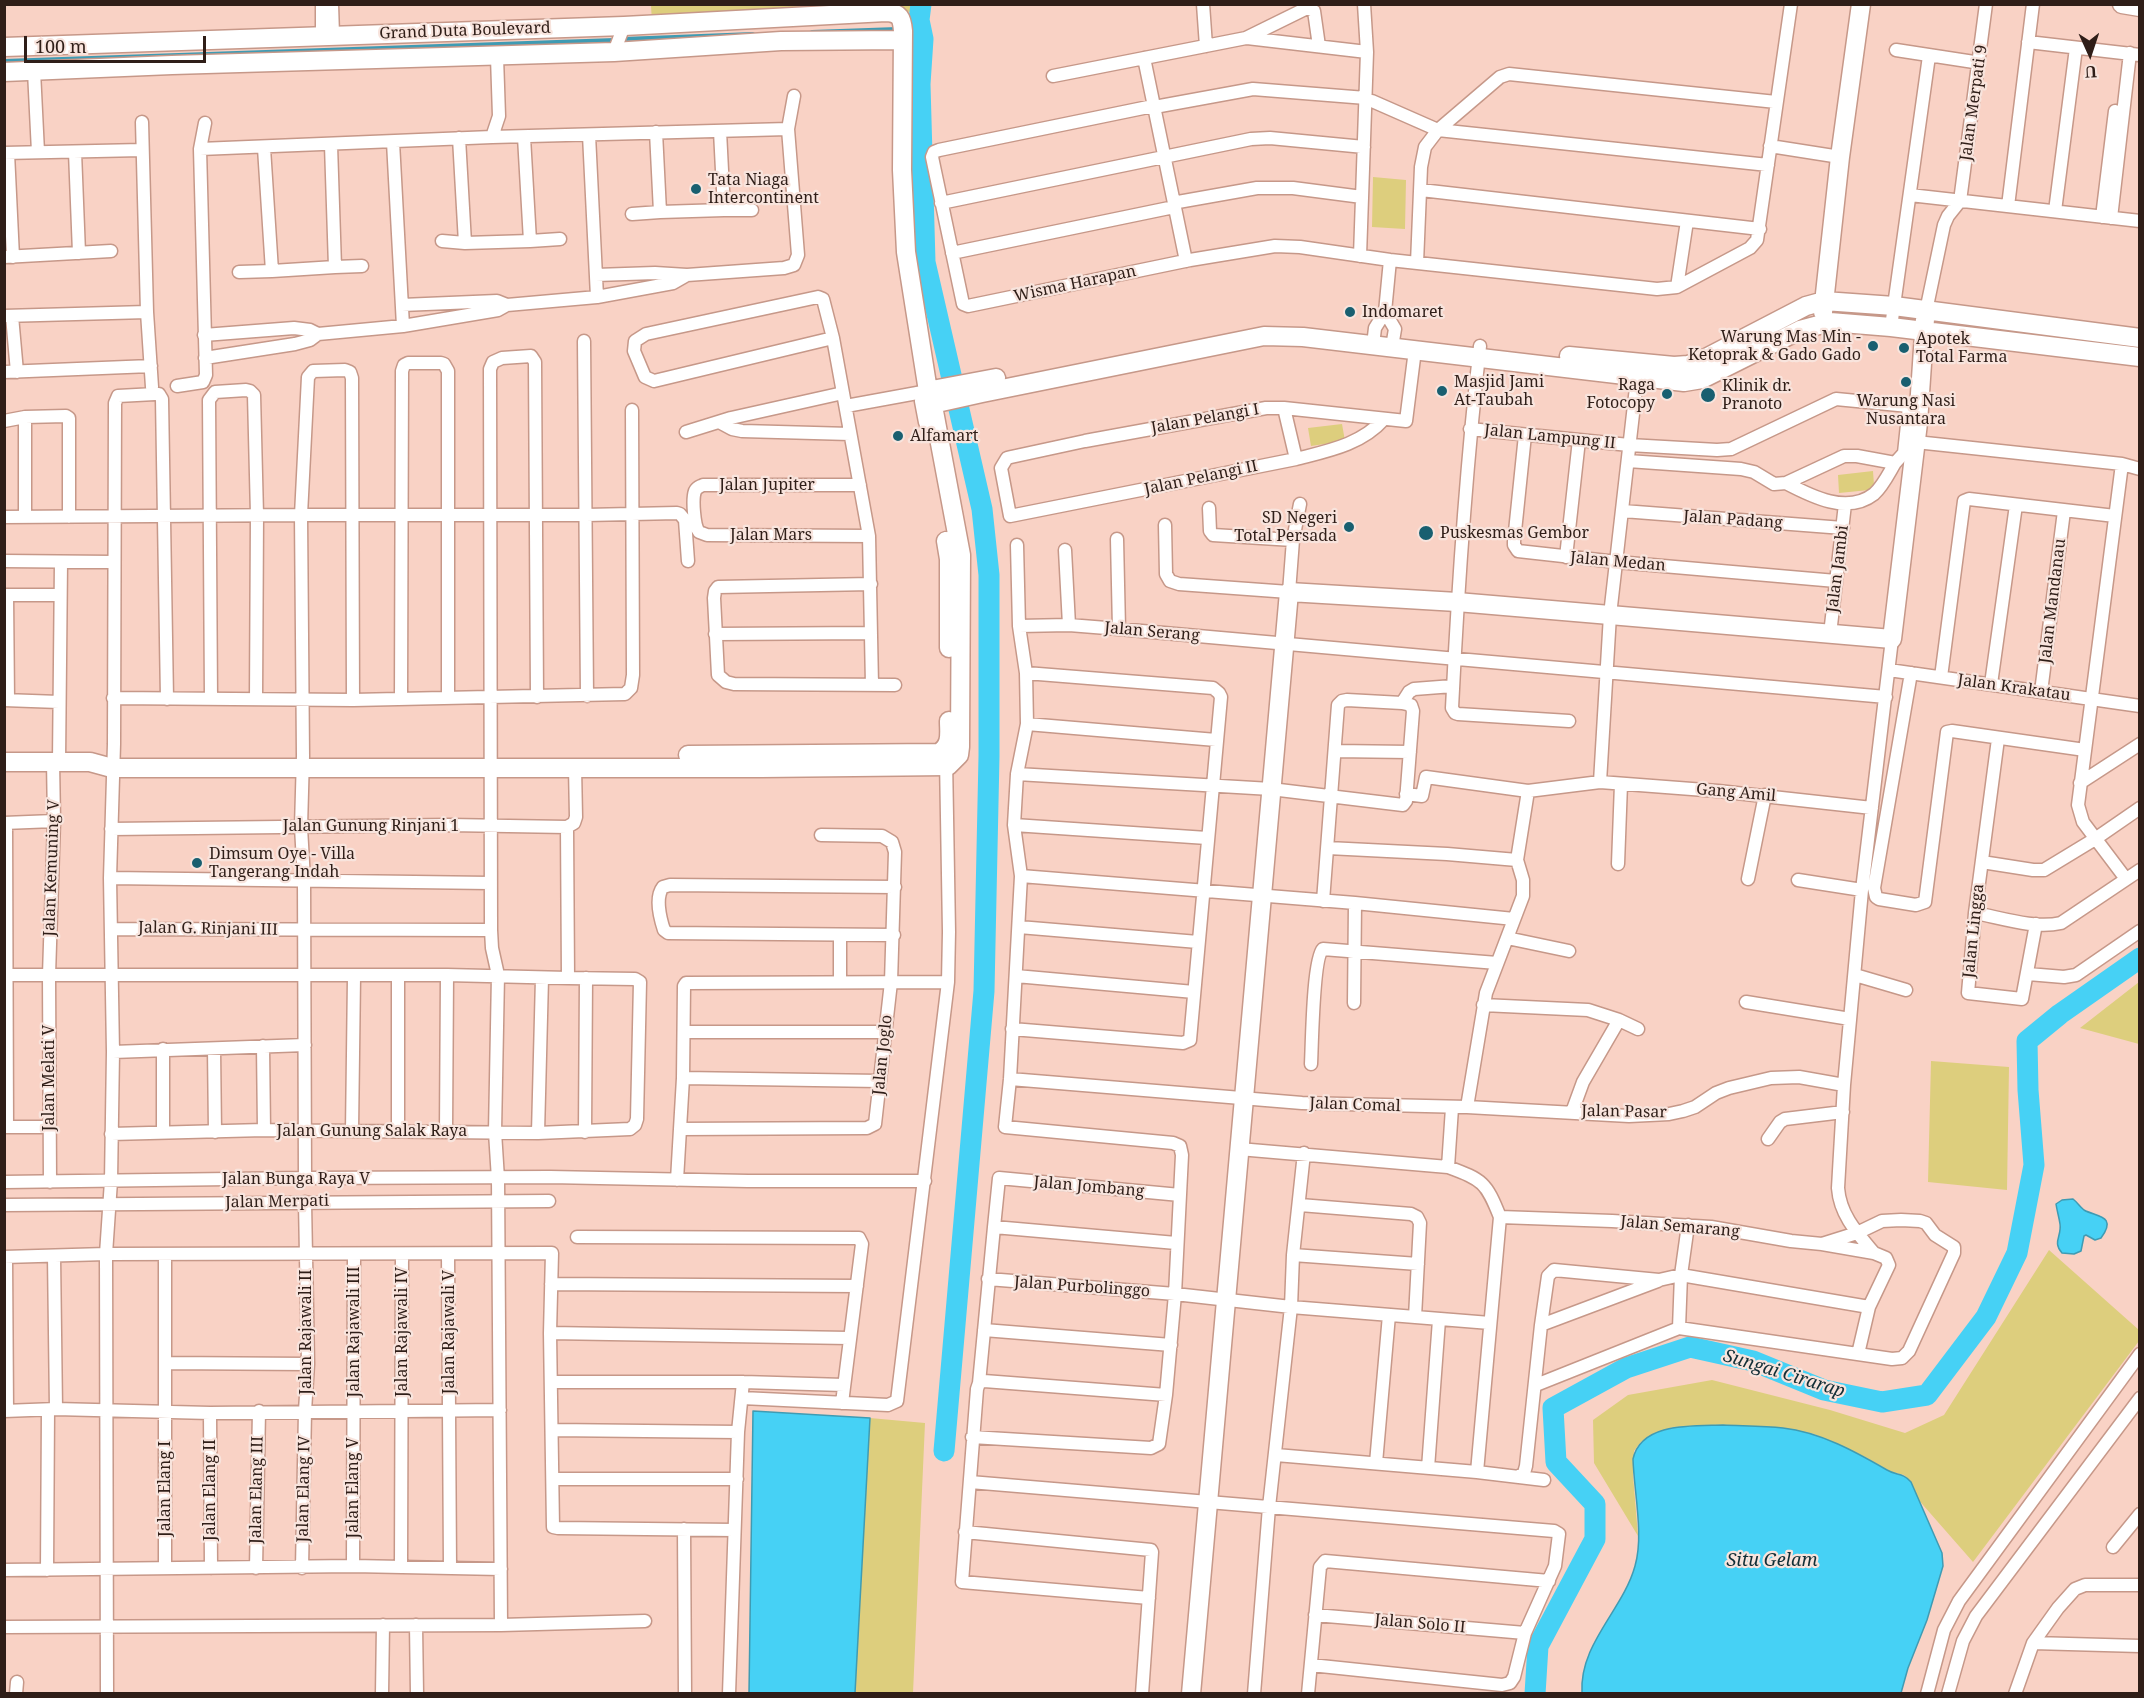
<!DOCTYPE html>
<html>
<head>
<meta charset="utf-8">
<style>
  body { margin:0 }
  #map { position:relative; width:2144px; height:1698px; overflow:hidden; background:#f9d2c5; font-family:"Noto Serif",serif }
  canvas { display:block }
  .frame { position:absolute; inset:0; border:6px solid #2f1e18; pointer-events:none }
  .north { position:absolute; left:2060px; top:24px; width:60px; height:60px; -webkit-text-stroke:4px #f8e4dd; paint-order:stroke; rotate:177deg; font-size:16px; font-weight:700; line-height:24px; text-align:center; color:#2f1e18 }
  .north::after { content:''; display:block; margin:auto; width:21px; height:27px; background:#2f1e18; clip-path:polygon(50% 0,100% 100%,50% 72%,0 100%) }
  .scale { position:absolute; left:24px; top:36px; width:182px; height:27px; box-sizing:border-box; border:3px solid #2f1e18; border-top:0; padding-left:8px; font-size:18px; line-height:21px; white-space:nowrap; color:#2f1e18; -webkit-text-stroke:4px #f8e4dd; paint-order:stroke }
</style>
</head>
<body>
<div id="map">
<canvas width="2144" height="1698"></canvas>
<div class="frame"></div>
<div class="north">U</div>
<div class="scale">100 m</div>
</div>
<script>
const g = document.querySelector('canvas').getContext('2d');
g.lineJoin = 'round';
function fillPath(path, color) {
  g.fillStyle = color;
  g.fill(path, 'evenodd');
}
function strokePath(path, color, width, dash) {
  g.strokeStyle = color;
  g.lineWidth = width;
  g.lineCap = dash ? 'butt' : 'round';
  g.setLineDash(dash || []);
  g.stroke(path);
}
function write(font, color, halo, rows, align = 'center') {
  g.font = font + ' "Noto Serif",serif';
  g.lineWidth = 4.5;
  g.setLineDash([]);
  g.textBaseline = 'middle';
  g.strokeStyle = halo;
  g.fillStyle = color;
  for (const [text, x, y, turn = 0] of rows) {
    g.save();
    g.translate(x, y);
    g.rotate((+turn || 0) * Math.PI / 180);
    g.textAlign = isNaN(turn) ? turn : align;
    if (halo) g.strokeText(text, 0, 0);
    g.fillText(text, 0, 0);
    g.restore();
  }
}
const green = new Path2D(`
  M 651,5 L 926,5 L 926,11 L 652,23 Z
  M 1373,177 L 1406,180 L 1405,229 L 1372,227 Z
  M 1342,424 L 1345,441 L 1311,446 L 1308,428 Z
  M 1873,471 L 1874,485 L 1869,490 L 1839,493 L 1838,475 Z
  M 2139,982 L 2139,1044 L 2080,1028 Z
  M 1931,1061 L 2009,1067 L 2007,1190 L 1928,1182 Z
  M 2049,1250 L 2139,1330 L 2139,1341 L 1973,1562 L 1916,1497 L 1911,1482 L 1904,1475 L 1891,1472 L 1865,1457 L 1814,1434 L 1785,1428 L 1723,1425 L 1673,1427 L 1654,1434 L 1641,1442 L 1634,1451 L 1633,1475 L 1638,1536 L 1594,1463 L 1593,1420 L 1628,1395 L 1712,1380 L 1830,1410 L 1905,1433 L 1944,1415 Z
  M 870,1418 L 925,1423 L 913,1693 L 855,1694 Z`);
const water = new Path2D(`
  M 2073,1199 C 2077,1202 2080,1207 2084,1210 C 2096,1217 2118,1215 2101,1238 L 2095,1240 L 2086,1235 L 2084,1236 L 2081,1251 L 2074,1254 L 2062,1253 C 2052,1242 2062,1236 2060,1224 C 2059,1217 2057,1211 2056,1204 L 2062,1200 Z
  M 753,1411 L 870,1418 L 855,1693 L 749,1693 Z
  M 1723,1425 C 1743,1426 1763,1426 1783,1428 C 1820,1432 1856,1452 1887,1470 C 1897,1476 1902,1472 1911,1482 L 1942,1553 L 1943,1566 L 1927,1620 L 1908,1668 L 1901,1693 L 1582,1693 C 1579,1644 1623,1610 1635,1566 C 1644,1535 1634,1492 1633,1459 C 1641,1422 1693,1426 1723,1425 Z`);
const stream = new Path2D(`
  M 908,28 L 921,28
  M 812,32 L 897,29
  M 623,39 L 753,34
  M 4,61 L 615,40`);
const river = new Path2D(`
  M 921,4 L 919,20 L 923,39 L 920,84 L 925,262 L 982,509 L 989,575 L 989,756 L 984,991 L 944,1451
  M 1535,1694 L 1538,1646 L 1595,1539 L 1595,1504 L 1556,1462 L 1553,1408 L 1626,1368 L 1690,1347 L 1753,1361 L 1824,1390 L 1882,1402 L 1927,1395 L 1986,1317 L 2017,1253 L 2034,1165 L 2028,1090 L 2027,1041 L 2060,1014 L 2140,958`);
const street = new Path2D(`
  M 322,4 L 322,36
  M 332,4 L 333,35
  M 1203,4 L 1206,46
  M 1247,38 L 1367,52
  M 2028,42 L 2140,55
  M 1896,50 L 1974,62
  M 614,52 L 624,26
  M 1144,58 L 1186,261
  M 34,71 L 38,152
  M 1053,76 L 1246,38 L 1307,8 L 1314,11 L 1319,46
  M 1372,101 L 1438,130 L 1768,165
  M 1153,106 L 939,150 L 934,152 L 932,157 L 963,304 L 968,306 L 1190,260 L 1275,246 L 1300,247 L 1390,260 L 1657,289 L 1677,287 L 1750,248 L 1757,240 L 1791,4
  M 1160,106 L 1253,89 L 1366,98
  M 142,122 L 147,312 L 152,387
  M 656,132 L 660,212 L 724,210 L 720,131
  M 589,135 L 597,297
  M 492,137 L 499,116 L 497,57
  M 459,138 L 465,243 L 530,241 L 524,137
  M 393,142 L 403,326
  M 1770,146 L 1840,157
  M 264,148 L 272,271 L 335,267 L 331,145
  M 200,149 L 205,123
  M 75,152 L 79,253
  M 4,153 L 142,150
  M 8,153 L 13,257
  M 1421,190 L 1760,229
  M 1910,195 L 2140,221
  M 1178,202 L 1257,188 L 1293,188 L 1362,197
  M 941,203 L 1251,139 L 1270,138 L 1364,147
  M 2008,206 L 2033,4
  M 724,210 L 752,210
  M 2055,211 L 2076,48
  M 632,214 L 660,212
  M 2102,217 L 2115,111
  M 2111,218 L 2130,53
  M 442,241 L 465,243
  M 530,241 L 560,239
  M 952,253 L 1174,207
  M 1360,256 L 1367,52 L 1364,4
  M 4,257 L 111,251
  M 1417,263 L 1421,167 L 1425,147 L 1438,130 L 1500,77 L 1509,74 L 1776,102
  M 335,267 L 362,266
  M 239,272 L 272,271
  M 596,275 L 655,273 L 687,275
  M 1677,287 L 1687,221
  M 402,305 L 497,301 L 507,305
  M 1926,311 L 1944,225 L 1948,216 L 1960,201 L 1986,4
  M 1385,312 L 1395,329 L 1392,347
  M 4,316 L 147,312
  M 12,316 L 17,372
  M 1891,327 L 1929,56
  M 204,335 L 294,328 L 310,330 L 318,334
  M 833,338 L 654,381 L 645,377 L 634,351 L 635,341 L 646,334 L 818,297 L 823,299 L 833,338 L 869,536 L 872,685
  M 584,341 L 587,696
  M 1373,345 L 1375,328 L 1385,312 L 1390,260
  M 1480,346 C 1466,467 1458,587 1452,708 L 1455,713 L 1458,714 L 1569,721
  M 205,358 L 295,344 L 310,340 L 318,334 L 403,326 L 498,310 L 507,305 L 597,297 L 673,283 L 687,275 L 784,268 L 794,265 L 798,255 L 788,129 L 794,96
  M 4,372 L 151,366
  M 177,386 L 203,382 L 206,375 L 200,149 L 492,137 L 788,129
  M 846,406 L 928,391
  M 1284,408 L 1296,459
  M 25,417 L 25,517
  M 1384,419 C 1361,445 1327,451 1296,459 L 1010,516 L 1001,468 L 1007,458 L 1011,457 L 1085,441 L 1266,408 L 1284,408 L 1406,421 L 1415,350
  M 4,421 L 25,417 L 66,416 L 69,418 L 69,517
  M 719,422 L 732,429 L 742,431 L 850,434
  M 1470,429 L 1629,445 L 1717,450 L 1731,449 L 1836,399 L 1919,407
  M 686,432 L 731,418 L 843,393
  M 1525,435 L 1514,541 L 1514,545 L 1518,551 L 1617,562 L 1836,581
  M 1916,442 L 2122,464 L 2140,469
  M 1628,461 L 1741,469 L 1754,472 L 1774,484 L 1786,483 L 1844,456 L 1857,456 L 1895,463 L 1904,453 L 1909,406
  M 2122,464 L 2078,805 L 2083,822 L 2126,879
  M 1786,483 C 1811,496 1847,515 1874,494 C 1883,486 1889,473 1895,463
  M 860,485 L 703,485 C 699,487 697,487 695,491 C 692,499 694,526 699,532 L 707,535 L 869,536
  M 1209,508 L 1210,531 L 1213,535 L 1293,540
  M 1623,511 L 1843,528
  M 4,517 L 301,515 L 586,515 L 677,513 L 680,514 L 685,520 L 688,561
  M 1165,525 L 1166,574 L 1170,581 L 1179,584 L 1289,592 L 1293,540 L 1300,504
  M 1117,539 L 1119,629
  M 1065,550 L 1069,625
  M 1566,557 L 1579,440
  M 4,561 L 113,562
  M 871,584 L 718,587 L 715,591 L 714,598 L 718,675 L 726,682 L 734,684 L 895,685
  M 4,595 L 60,595
  M 7,595 L 8,700
  M 1019,626 L 1069,625 L 1119,629 L 1886,697
  M 715,634 L 871,633
  M 1830,634 L 1845,504
  M 1889,670 L 2140,706
  M 1911,673 L 1874,888 L 1876,897 L 1879,899 L 1916,905 L 1925,902 L 1947,732 L 1952,731 L 2085,750
  M 1941,677 L 1964,501 L 1969,499 L 2115,516
  M 1991,684 L 2016,505
  M 2041,692 L 2064,511
  M 113,698 L 353,700 L 625,694 L 631,688 L 633,675 L 632,410
  M 401,698 L 402,371 L 404,365 L 408,363 L 441,363 L 444,364 L 448,371 L 448,697
  M 211,699 L 209,400 L 215,392 L 246,390 L 250,391 L 254,395 L 257,515 L 256,699
  M 4,700 L 59,702
  M 1027,724 L 1216,740
  M 1998,739 L 1975,913 L 1968,993 L 2022,999 L 2036,924
  M 1335,751 L 1410,752
  M 59,761 L 61,562
  M 1017,774 L 1271,789 L 1403,805 L 1406,801 L 1413,711 L 1411,705 L 1402,703
  M 1600,782 L 1610,615 L 1638,370
  M 2080,783 L 2140,744
  M 1406,794 L 1422,796 L 1426,777 L 1528,791
  M 4,823 L 54,821
  M 6,823 L 7,1127
  M 1014,825 L 1207,838
  M 111,829 L 450,825 L 567,827 L 574,823 L 576,817 L 575,767
  M 1328,848 L 1447,854 L 1517,860
  M 1982,862 L 2033,870 L 2044,870 L 2095,839 L 2140,808
  M 1618,864 L 1621,784
  M 1021,876 L 1355,903 L 1514,919
  M 110,878 L 490,883
  M 1748,879 L 1765,795
  M 1798,880 L 1862,890
  M 1323,901 L 1338,705 L 1342,701 L 1347,700 L 1402,703 L 1409,692 L 1414,689 L 1453,686
  M 1975,913 C 2002,918 2034,929 2061,923 L 2140,870
  M 1019,927 L 1198,942
  M 111,929 L 491,930
  M 894,935 L 668,933 L 664,930 C 660,918 655,897 663,887 L 670,885 L 895,887
  M 1507,938 L 1569,951
  M 2028,974 L 2064,977 L 2076,975 L 2140,931
  M 4,975 L 447,975 L 568,978 L 567,827
  M 1855,975 L 1906,990
  M 1016,976 L 1194,992
  M 840,982 L 840,936
  M 1746,1002 L 1850,1019
  M 1354,1003 L 1355,903
  M 1483,1005 L 1588,1010 L 1619,1020 L 1638,1029
  M 1012,1029 L 1183,1043 L 1190,1040 L 1221,697 L 1219,693 L 1213,688 L 1026,673
  M 684,1032 L 886,1032
  M 263,1046 L 264,1130
  M 163,1049 L 163,1131
  M 214,1049 L 215,1132
  M 113,1052 L 305,1045
  M 1311,1064 C 1312,1045 1313,958 1323,949 L 1497,963
  M 683,1078 L 880,1081
  M 1010,1079 L 1302,1103 L 1467,1107 L 1629,1116 L 1669,1114 L 1683,1111 L 1695,1107 L 1716,1093 L 1729,1088 L 1771,1078 L 1799,1077 L 1844,1085
  M 1467,1107 L 1486,993 L 1523,896 L 1523,880 L 1517,860 L 1528,791 L 1600,782 L 1718,791 L 1872,808
  M 1572,1112 L 1583,1082 L 1619,1020
  M 4,1127 L 50,1127
  M 680,1129 L 867,1128 L 875,1124 L 891,982 L 895,852 L 892,842 L 882,836 L 821,835
  M 352,1131 L 354,977
  M 398,1131 L 398,975
  M 446,1131 L 447,975
  M 585,1132 L 586,978
  M 538,1133 L 542,978
  M 111,1134 L 264,1130 L 538,1133 L 630,1129 L 635,1125 L 637,1119 L 640,982 L 635,979 L 568,978
  M 1768,1139 L 1780,1122 L 1785,1119 L 1843,1112
  M 1239,1149 L 1448,1167 C 1483,1180 1486,1182 1500,1217 L 1477,1472
  M 1448,1167 L 1452,1108
  M 305,1178 L 304,880 L 301,827 L 303,756 L 301,515 L 308,377 L 313,371 L 345,370 L 350,372 L 352,378 L 353,700
  M 677,1180 L 683,1078 L 684,986 L 686,983 L 948,982
  M 4,1182 L 305,1178 L 550,1177 L 748,1181 L 925,1181
  M 50,1182 L 49,975 L 54,821 L 53,761
  M 4,1205 L 549,1201
  M 1300,1205 L 1411,1214 L 1417,1217 L 1420,1223 L 1415,1317
  M 1500,1217 L 1612,1221 L 1711,1227 L 1791,1241 L 1822,1244 L 1874,1253 L 1886,1258 L 1889,1265 L 1869,1307 L 1858,1354
  M 994,1227 L 999,1178 L 1180,1195
  M 577,1237 L 859,1238 L 862,1244 L 842,1403
  M 1874,1253 C 1857,1233 1840,1215 1838,1188 L 1844,1085 L 1862,890 L 1892,639
  M 448,1254 L 450,1567
  M 165,1255 L 165,1568
  M 1293,1255 L 1418,1264
  M 54,1256 L 56,1409
  M 4,1257 L 106,1254 L 552,1253 L 550,1333 L 553,1527 L 558,1528 L 734,1530
  M 6,1257 L 7,1411
  M 988,1279 L 1175,1294 L 1291,1307 L 1490,1323
  M 551,1284 L 857,1286
  M 1541,1325 L 1658,1281
  M 1679,1328 L 1681,1275 L 1688,1225
  M 984,1330 L 1171,1345
  M 550,1333 L 849,1338
  M 166,1363 L 308,1364
  M 552,1382 L 743,1382 L 844,1385
  M 979,1383 L 984,1381 L 1166,1395
  M 1536,1385 L 1679,1328 L 1892,1359 L 1902,1358 L 1909,1351 L 1954,1253 L 1954,1247 L 1935,1235 L 1926,1223 L 1920,1221 L 1901,1220 L 1882,1221 L 1857,1233 L 1822,1244
  M 742,1398 L 888,1405 L 897,1401 L 948,982 L 949,932 L 946,759
  M 4,1411 L 56,1409 L 210,1413 L 500,1410
  M 210,1413 L 211,1568
  M 553,1430 L 738,1432
  M 972,1437 L 1151,1448 L 1159,1444 L 1166,1395 L 1175,1294 L 1182,1155 L 1180,1146 L 1173,1143 L 1005,1127 L 1010,1079 L 1021,876 L 1014,825 L 1017,774 L 1027,724 L 1026,673 L 1019,626 L 1017,545
  M 1276,1455 L 1477,1472 L 1544,1480
  M 1376,1463 L 1389,1315
  M 1428,1468 L 1439,1320
  M 1518,1477 L 1524,1473 L 1526,1466 L 1541,1325 L 1548,1276 L 1554,1270 L 1659,1280 L 1681,1275 L 1869,1307
  M 553,1479 L 737,1479
  M 970,1482 L 1554,1531 L 1559,1534 L 1555,1566 L 1525,1633 L 1514,1677 L 1510,1683 L 1502,1685 L 1311,1665
  M 684,1529 L 685,1694
  M 965,1532 L 1151,1550 L 1152,1552 L 1142,1694
  M 2113,1547 L 2140,1514
  M 353,1566 L 354,1254
  M 401,1567 L 402,1254
  M 256,1568 L 259,1411
  M 302,1568 L 305,1411 L 308,1364 L 305,1202
  M 4,1570 L 353,1566 L 501,1569
  M 47,1570 L 48,1410
  M 1149,1598 L 962,1582 L 977,1389 L 979,1383 L 994,1227 L 1176,1243
  M 1315,1615 L 1525,1633
  M 416,1625 L 417,1694
  M 501,1625 L 498,1179 L 495,1132 L 498,975 L 492,948 L 491,930 L 490,369 L 493,362 L 502,358 L 531,356 L 535,362 L 537,697
  M 4,1627 L 501,1625 L 645,1621
  M 2033,1643 L 2140,1646
  M 16,1694 L 17,1682
  M 107,1694 L 106,1254 L 111,1181 L 113,1052 L 110,878 L 114,744 L 115,403 L 118,396 L 155,394 L 159,394 L 162,399 L 167,699
  M 382,1694 L 383,1625
  M 729,1694 L 738,1432 L 743,1382
  M 1254,1694 L 1269,1507 L 1291,1307 L 1293,1255 L 1304,1153
  M 1308,1694 L 1320,1567 L 1325,1561 L 1549,1581
  M 1927,1694 L 1944,1630 L 1959,1601 L 2140,1354
  M 1948,1694 L 1963,1641 L 1976,1616 L 2140,1398
  M 2015,1694 L 2033,1643 L 2058,1608 L 2075,1589 L 2085,1585 L 2140,1585`);
const secondary = new Path2D(`
  M 2122,4 L 2140,7
  M 4,47 L 624,26 L 886,12 C 900,13 902,18 903,31 L 902,170 L 906,252 L 928,391 L 932,401
  M 4,72 L 172,65 L 614,52 L 781,41 L 902,40
  M 1823,312 L 1840,157 L 1861,4
  M 1569,356 L 1674,366 L 1688,365 L 1700,361 L 1806,306 L 1824,301 L 1894,306 L 2140,338
  M 928,422 L 924,401 L 926,393 L 932,390 L 996,378
  M 946,541 L 949,559 L 949,648
  M 688,755 L 939,753 C 952,745 949,733 949,721
  M 4,762 L 90,762 L 112,768 L 761,768 L 948,766 L 959,755 L 960,747 L 961,555 L 933,406 L 937,403 L 982,393 L 1264,336 L 1303,337 L 1684,382 L 1702,379 L 1800,330 L 1830,322 L 1891,327 L 2140,357
  M 1191,1694 L 1289,592 L 1457,602 L 1892,639 L 1918,423 L 1925,319`);
const markers = [
  [696,189,6,"#195f70"],
  [1350,312,6,"#195f70"],
  [1873,346,6,"#195f70"],
  [1904,348,6,"#195f70"],
  [1906,382,6,"#195f70"],
  [1442,391,6,"#195f70"],
  [1667,394,6,"#195f70"],
  [1708,395,8,"#195f70"],
  [898,436,6,"#195f70"],
  [1349,527,6,"#195f70"],
  [1426,533,8,"#195f70"],
  [197,863,6,"#195f70"]
];
const streetNames = [
  ["Grand Duta Boulevard",465,31,-2],
  ["Jalan Merpati 9",1974,103,-82],
  ["Wisma Harapan",1075,284,-12],
  ["Jalan Pelangi I",1205,419,-10],
  ["Jalan Lampung II",1550,437,6],
  ["Jalan Pelangi II",1201,478,-12],
  ["Jalan Jupiter",767,485],
  ["Jalan Padang",1733,520,4],
  ["Jalan Mars",771,535],
  ["Jalan Medan",1618,562,5],
  ["Jalan Jambi",1838,569,-83],
  ["Jalan Mandanau",2053,601,-83],
  ["Jalan Serang",1152,632,5],
  ["Jalan Krakatau",2014,688,8],
  ["Gang Amil",1736,793,5],
  ["Jalan Gunung Rinjani 1",371,826],
  ["Jalan Kemuning V",52,868,-88],
  ["Jalan G. Rinjani III",208,929,1],
  ["Jalan Lingga",1974,931,-84],
  ["Jalan Joglo",883,1055,-84],
  ["Jalan Melati V",49,1078,-90],
  ["Jalan Comal",1355,1105,2],
  ["Jalan Pasar",1624,1112,1],
  ["Jalan Gunung Salak Raya",372,1131],
  ["Jalan Bunga Raya V",296,1179],
  ["Jalan Jombang",1089,1187,5],
  ["Jalan Merpati",277,1202,-1],
  ["Jalan Semarang",1680,1227,5],
  ["Jalan Purbolinggo",1082,1287,4],
  ["Jalan Rajawali II",306,1332,-90],
  ["Jalan Rajawali III",354,1332,-90],
  ["Jalan Rajawali IV",402,1332,-90],
  ["Jalan Rajawali V",449,1332,-90],
  ["Jalan Elang V",353,1488,-90],
  ["Jalan Elang I",165,1489,-90],
  ["Jalan Elang IV",304,1489,-89],
  ["Jalan Elang II",210,1490,-90],
  ["Jalan Elang III",257,1490,-89],
  ["Jalan Solo II",1420,1624,5]
];
const poiNames = [
  ["Tata Niaga",708,180],
  ["Intercontinent",708,198],
  ["Indomaret",1362,312],
  ["Warung Mas Min -",1861,337,"right"],
  ["Ketoprak & Gado Gado",1861,355,"right"],
  ["Apotek",1916,339],
  ["Total Farma",1916,357],
  ["Masjid Jami",1454,382],
  ["At-Taubah",1454,400],
  ["Raga",1655,385,"right"],
  ["Fotocopy",1655,403,"right"],
  ["Klinik dr.",1722,386],
  ["Pranoto",1722,404],
  ["Warung Nasi",1906,401,"center"],
  ["Nusantara",1906,419,"center"],
  ["Alfamart",910,436],
  ["SD Negeri",1337,518,"right"],
  ["Total Persada",1337,536,"right"],
  ["Puskesmas Gembor",1440,533],
  ["Dimsum Oye - Villa",209,854],
  ["Tangerang Indah",209,872]
];
const waterNames = [
  ["Sungai Cirarap",1784,1374,17],
  ["Situ Gelam",1772,1561]
];
fillPath(green, '#ddce7d');
fillPath(water, '#46d1f5');
strokePath(water, '#3f9bb3', 1.5);
strokePath(stream, '#3f9bb3', 4);
strokePath(river, '#46d1f5', 21);
strokePath(street, '#c69889', 15);
strokePath(secondary, '#c69889', 21);
strokePath(street, '#fff', 12);
strokePath(secondary, '#fff', 18);
for (const [x, y, r, color] of markers) {
  const dot = new Path2D();
  dot.arc(x, y, r, 0, 2 * Math.PI);
  g.fillStyle = color;
  g.fill(dot);
  strokePath(dot, '#f8e4dd', 2);
}
write('16px', '#2f1e18', '#f8e4dd', streetNames);
write('16px', '#2f1e18', '#f8e4dd', poiNames, 'left');
write('italic 18px', '#112e36', '#f8e4dd', waterNames);
</script>
</body>
</html>
